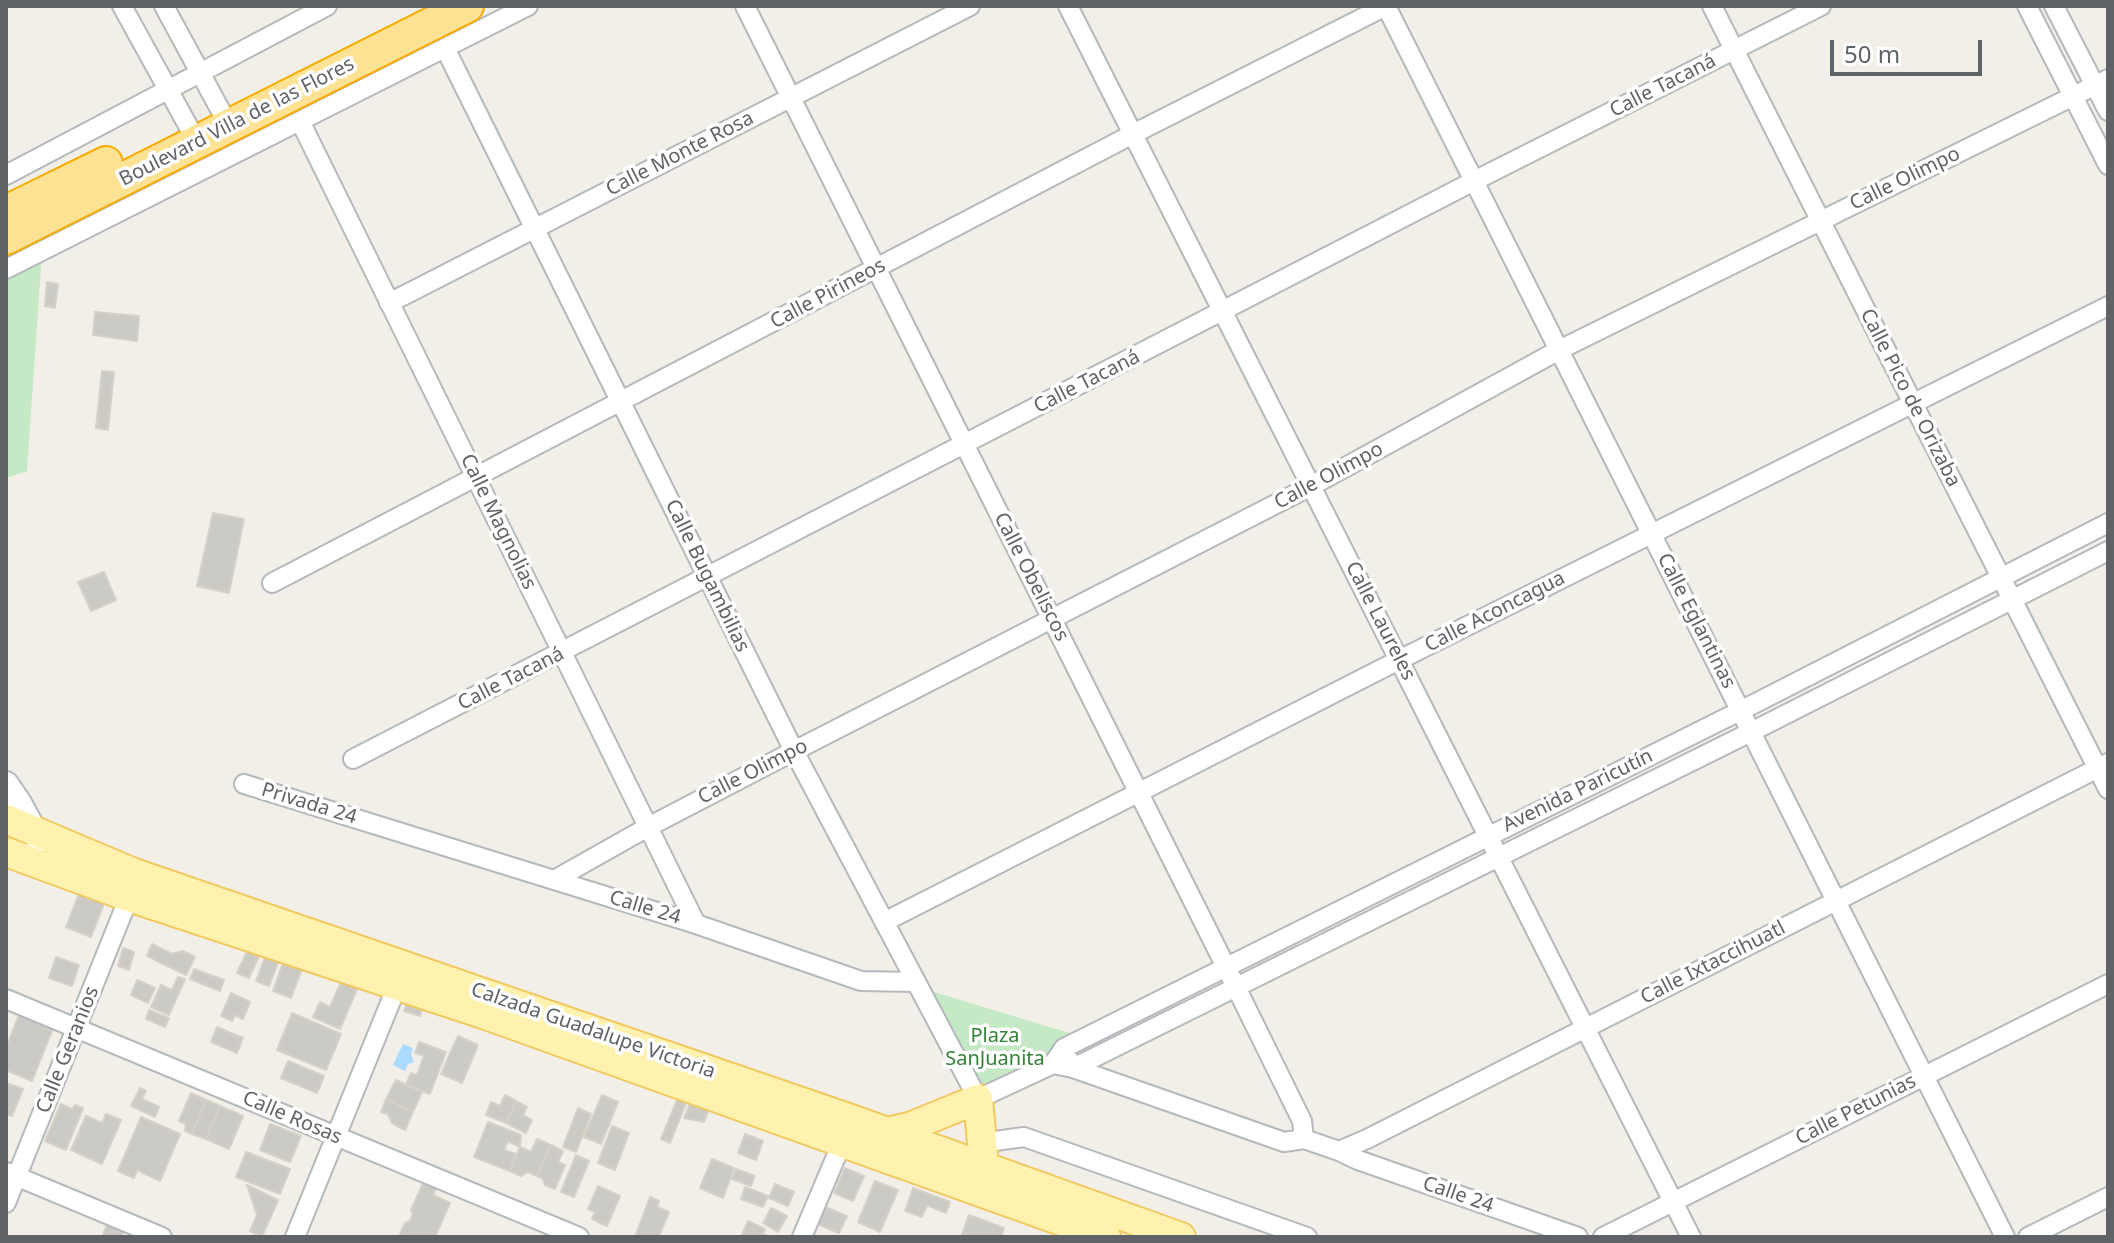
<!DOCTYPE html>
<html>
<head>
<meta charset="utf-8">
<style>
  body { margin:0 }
  #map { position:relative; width:2114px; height:1243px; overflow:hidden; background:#f1efe8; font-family:"Noto Sans",sans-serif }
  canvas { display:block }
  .frame { position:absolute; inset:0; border:8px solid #5f6368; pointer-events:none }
  .scale { position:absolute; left:1830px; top:40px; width:152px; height:36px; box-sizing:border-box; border:4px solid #5f6368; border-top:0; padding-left:10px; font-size:24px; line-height:28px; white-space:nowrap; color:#5f6368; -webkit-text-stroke:6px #fff; paint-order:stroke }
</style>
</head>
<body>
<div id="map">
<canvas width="2114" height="1243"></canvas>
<div class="frame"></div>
<div class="scale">50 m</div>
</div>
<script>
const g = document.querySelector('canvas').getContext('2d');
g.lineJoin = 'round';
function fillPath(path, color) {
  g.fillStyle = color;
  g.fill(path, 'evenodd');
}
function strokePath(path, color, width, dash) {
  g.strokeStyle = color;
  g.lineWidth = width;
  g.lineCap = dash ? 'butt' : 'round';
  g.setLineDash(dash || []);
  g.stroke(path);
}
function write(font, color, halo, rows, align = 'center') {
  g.font = font + ' "Noto Sans",sans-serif';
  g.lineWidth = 7;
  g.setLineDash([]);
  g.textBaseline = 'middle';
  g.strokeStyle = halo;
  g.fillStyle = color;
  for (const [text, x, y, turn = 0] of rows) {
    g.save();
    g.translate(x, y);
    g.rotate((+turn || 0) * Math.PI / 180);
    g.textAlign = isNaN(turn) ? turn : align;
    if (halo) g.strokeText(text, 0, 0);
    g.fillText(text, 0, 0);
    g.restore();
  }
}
const green = new Path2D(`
  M 42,252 L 27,471 L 6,478 L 6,269 Z
  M 924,989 L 1076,1035 L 1062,1053 L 978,1097 Z`);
const water = new Path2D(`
  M 403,1044 L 413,1048 L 411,1054 L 414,1062 L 408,1064 L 405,1071 L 393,1065 Z`);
const building = new Path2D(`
  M 47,282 L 58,284 L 55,308 L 45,306 Z
  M 95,312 L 139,316 L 137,341 L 93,335 Z
  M 102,371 L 114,372 L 108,430 L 96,428 Z
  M 213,513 L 244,519 L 229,593 L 197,586 Z
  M 104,572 L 116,600 L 91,611 L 78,582 Z
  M 85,878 L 110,888 L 91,937 L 66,927 Z
  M 152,944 L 172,954 L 183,951 L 195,957 L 186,975 L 147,956 Z
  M 123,948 L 134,952 L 129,970 L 118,966 Z
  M 248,949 L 260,954 L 249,978 L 237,973 Z
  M 287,952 L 306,959 L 291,998 L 273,991 Z
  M 266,955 L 279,960 L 269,986 L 256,981 Z
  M 56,957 L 79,965 L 72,986 L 49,978 Z
  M 194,969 L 224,980 L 220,991 L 190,979 Z
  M 178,977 L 185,979 L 169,1015 L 151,1007 L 161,985 L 172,990 Z
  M 137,980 L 155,988 L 148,1003 L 131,995 Z
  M 342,980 L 358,987 L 340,1029 L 313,1017 L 320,1002 L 330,1007 Z
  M 231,993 L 250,1002 L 243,1019 L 235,1015 L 232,1021 L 221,1016 Z
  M 410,994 L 426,1000 L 420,1016 L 404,1011 Z
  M 149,1010 L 169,1018 L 165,1027 L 146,1019 Z
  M 20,1012 L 54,1026 L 32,1081 L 6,1070 L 6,1048 Z
  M 292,1013 L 341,1034 L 326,1070 L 277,1050 Z
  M 217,1027 L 243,1038 L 237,1053 L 211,1042 Z
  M 458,1036 L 478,1045 L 462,1083 L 441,1074 Z
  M 419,1042 L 446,1052 L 430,1094 L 406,1085 L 411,1073 L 417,1075 L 424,1056 L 415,1053 Z
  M 288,1061 L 324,1076 L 317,1093 L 281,1078 Z
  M 396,1080 L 422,1092 L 413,1112 L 386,1099 Z
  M 6,1083 L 23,1089 L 12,1116 L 6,1114 Z
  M 140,1088 L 146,1091 L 142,1099 L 159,1107 L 155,1117 L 131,1106 Z
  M 191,1093 L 206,1100 L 192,1134 L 185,1131 L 186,1124 L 179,1121 Z
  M 680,1093 L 689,1096 L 670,1143 L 661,1139 Z
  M 505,1095 L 516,1101 L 506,1123 L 486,1115 L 491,1102 L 500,1106 Z
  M 602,1095 L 618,1102 L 601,1144 L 584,1137 Z
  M 692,1098 L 710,1106 L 704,1122 L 684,1118 Z
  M 386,1099 L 413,1112 L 405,1130 L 392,1123 L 388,1114 L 381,1112 Z
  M 206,1100 L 220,1106 L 206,1139 L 192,1134 Z
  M 516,1101 L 527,1107 L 523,1115 L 532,1120 L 526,1133 L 506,1123 Z
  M 61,1104 L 72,1109 L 75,1105 L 83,1108 L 66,1150 L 45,1141 Z
  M 220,1106 L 243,1116 L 229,1149 L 206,1139 Z
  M 578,1108 L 591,1114 L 576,1152 L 563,1147 Z
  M 106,1114 L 121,1120 L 102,1164 L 71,1150 L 86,1116 L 102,1123 Z
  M 141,1117 L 180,1134 L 160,1181 L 137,1170 L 134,1178 L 118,1171 Z
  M 488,1122 L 521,1135 L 520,1147 L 508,1141 L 504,1150 L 516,1154 L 510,1171 L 474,1157 Z
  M 270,1124 L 301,1136 L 290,1162 L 260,1150 Z
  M 612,1126 L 629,1133 L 615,1170 L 598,1163 Z
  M 745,1134 L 763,1141 L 756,1160 L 738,1153 Z
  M 537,1139 L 551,1145 L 537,1176 L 528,1172 L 521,1176 L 510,1171 L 520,1147 L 531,1152 Z
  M 551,1145 L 563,1151 L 558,1162 L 565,1165 L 555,1189 L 545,1185 L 543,1179 L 537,1176 Z
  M 246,1152 L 290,1169 L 280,1194 L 236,1177 Z
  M 576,1155 L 589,1161 L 574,1197 L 561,1192 Z
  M 712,1159 L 734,1168 L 723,1198 L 700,1188 Z
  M 845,1168 L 864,1176 L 853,1201 L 834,1193 Z
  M 736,1169 L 755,1176 L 751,1186 L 732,1179 Z
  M 875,1181 L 898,1190 L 880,1232 L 858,1222 Z
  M 423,1183 L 436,1189 L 433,1195 L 450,1203 L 435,1237 L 399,1237 L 405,1223 L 410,1221 L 413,1214 L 411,1210 Z
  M 775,1184 L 794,1192 L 788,1206 L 769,1198 Z
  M 247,1185 L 278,1200 L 262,1237 L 250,1231 L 257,1215 Z
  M 598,1186 L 620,1196 L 607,1226 L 592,1219 L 595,1212 L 588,1209 Z
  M 745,1187 L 768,1196 L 763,1207 L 741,1199 Z
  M 913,1188 L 950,1202 L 946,1213 L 927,1205 L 922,1217 L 905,1211 Z
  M 650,1197 L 659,1201 L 657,1207 L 669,1212 L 659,1237 L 635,1237 Z
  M 825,1207 L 847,1216 L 839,1233 L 817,1224 Z
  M 771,1208 L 787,1216 L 778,1232 L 763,1223 Z
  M 113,1212 L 129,1219 L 121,1237 L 102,1237 Z
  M 969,1215 L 1004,1228 L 1001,1237 L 961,1237 Z
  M 748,1221 L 765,1229 L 763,1234 L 770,1237 L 741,1237 Z`);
const street = new Path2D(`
  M 122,6 L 197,142
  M 164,6 L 229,126
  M 745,6 L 1236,987 L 1302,1121 L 1304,1139 L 1339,1151 L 1367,1139 L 2108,763
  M 1068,6 L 1691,1237
  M 1712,6 L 2108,789
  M 2027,6 L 2108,165
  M 2054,6 L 2108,111
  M 445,48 L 794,751 L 978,1099 L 1053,1064 L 1064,1048 L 1740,711 L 2108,523
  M 300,121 L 696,924
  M 6,175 L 327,6
  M 6,269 L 528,6
  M 389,303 L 970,6
  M 272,583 L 1133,134 L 1386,6 L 2005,1237
  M 353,759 L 1474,181 L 1821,6
  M 244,784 L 696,924 L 861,981 L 916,982
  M 554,880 L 648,827 L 794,751 L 1311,486 L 1559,350 L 2108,79
  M 884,922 L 1399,660 L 2108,306
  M 6,999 L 579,1237
  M 1070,1061 L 1073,1068 L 1284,1142 L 1304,1139
  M 1053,1064 L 1073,1068 L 1751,732 L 2108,551
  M 995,1141 L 1024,1137 L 1307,1237
  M 1339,1151 L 1358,1160 L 1578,1237
  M 6,1172 L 162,1237
  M 6,1203 L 129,897
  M 295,1237 L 397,986
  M 802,1237 L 846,1133
  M 1603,1237 L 2108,984
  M 2028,1237 L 2108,1197`);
const secondary = new Path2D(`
  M 6,784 L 19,803 L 39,840`);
const primary = new Path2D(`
  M 6,819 L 134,873 L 851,1119 L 1181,1237
  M 6,852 L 129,897 L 483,1014 L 1106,1237
  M 978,1099 L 983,1154 L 979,1182
  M 887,1132 L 912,1126 L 978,1099`);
const highway = new Path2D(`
  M 6,212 L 106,163
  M 6,238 L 467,6`);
const streetNames = [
  ["Calle Tacaná",1663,86,-27],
  ["Boulevard Villa de las Flores",237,122,-27],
  ["Calle Monte Rosa",680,154,-27],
  ["Calle Olimpo",1905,179,-26],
  ["Calle Pirineos",828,294,-28],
  ["Calle Tacaná",1087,382,-27],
  ["Calle Pico de Orizaba",1910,398,63],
  ["Calle Olimpo",1329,476,-28],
  ["Calle Magnolias",498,522,64],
  ["Calle Bugambilias",707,576,64],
  ["Calle Obeliscos",1031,577,63],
  ["Calle Aconcagua",1495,612,-27],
  ["Calle Laureles",1380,621,63],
  ["Calle Eglantinas",1696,621,63],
  ["Calle Tacaná",511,679,-27],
  ["Calle Olimpo",753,772,-27],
  ["Avenida Paricutín",1578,791,-26],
  ["Privada 24",309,804,17],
  ["Calle 24",645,908,17],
  ["Calle Ixtaccihuatl",1713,963,-27],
  ["Calzada Guadalupe Victoria",593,1031,19],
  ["Calle Geranios",68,1050,-68],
  ["Calle Petunias",1856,1110,-27],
  ["Calle Rosas",292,1118,23],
  ["Calle 24",1458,1195,19]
];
const parkNames = [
  ["Plaza",995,1036],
  ["SanJuanita",995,1059]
];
fillPath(green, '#c5e8c5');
fillPath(water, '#aadaff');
fillPath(building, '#cccac5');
strokePath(building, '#d6d1c6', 2);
strokePath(street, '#b5b8bc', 22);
strokePath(secondary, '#b6babf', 28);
strokePath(primary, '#f2c960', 32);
strokePath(highway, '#f9ab00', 36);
strokePath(street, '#fff', 18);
strokePath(secondary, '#fff', 24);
strokePath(primary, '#fff2af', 28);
strokePath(highway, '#fde293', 32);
write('20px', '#5f6368', '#fff', streetNames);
write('20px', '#348238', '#fff', parkNames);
</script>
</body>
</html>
